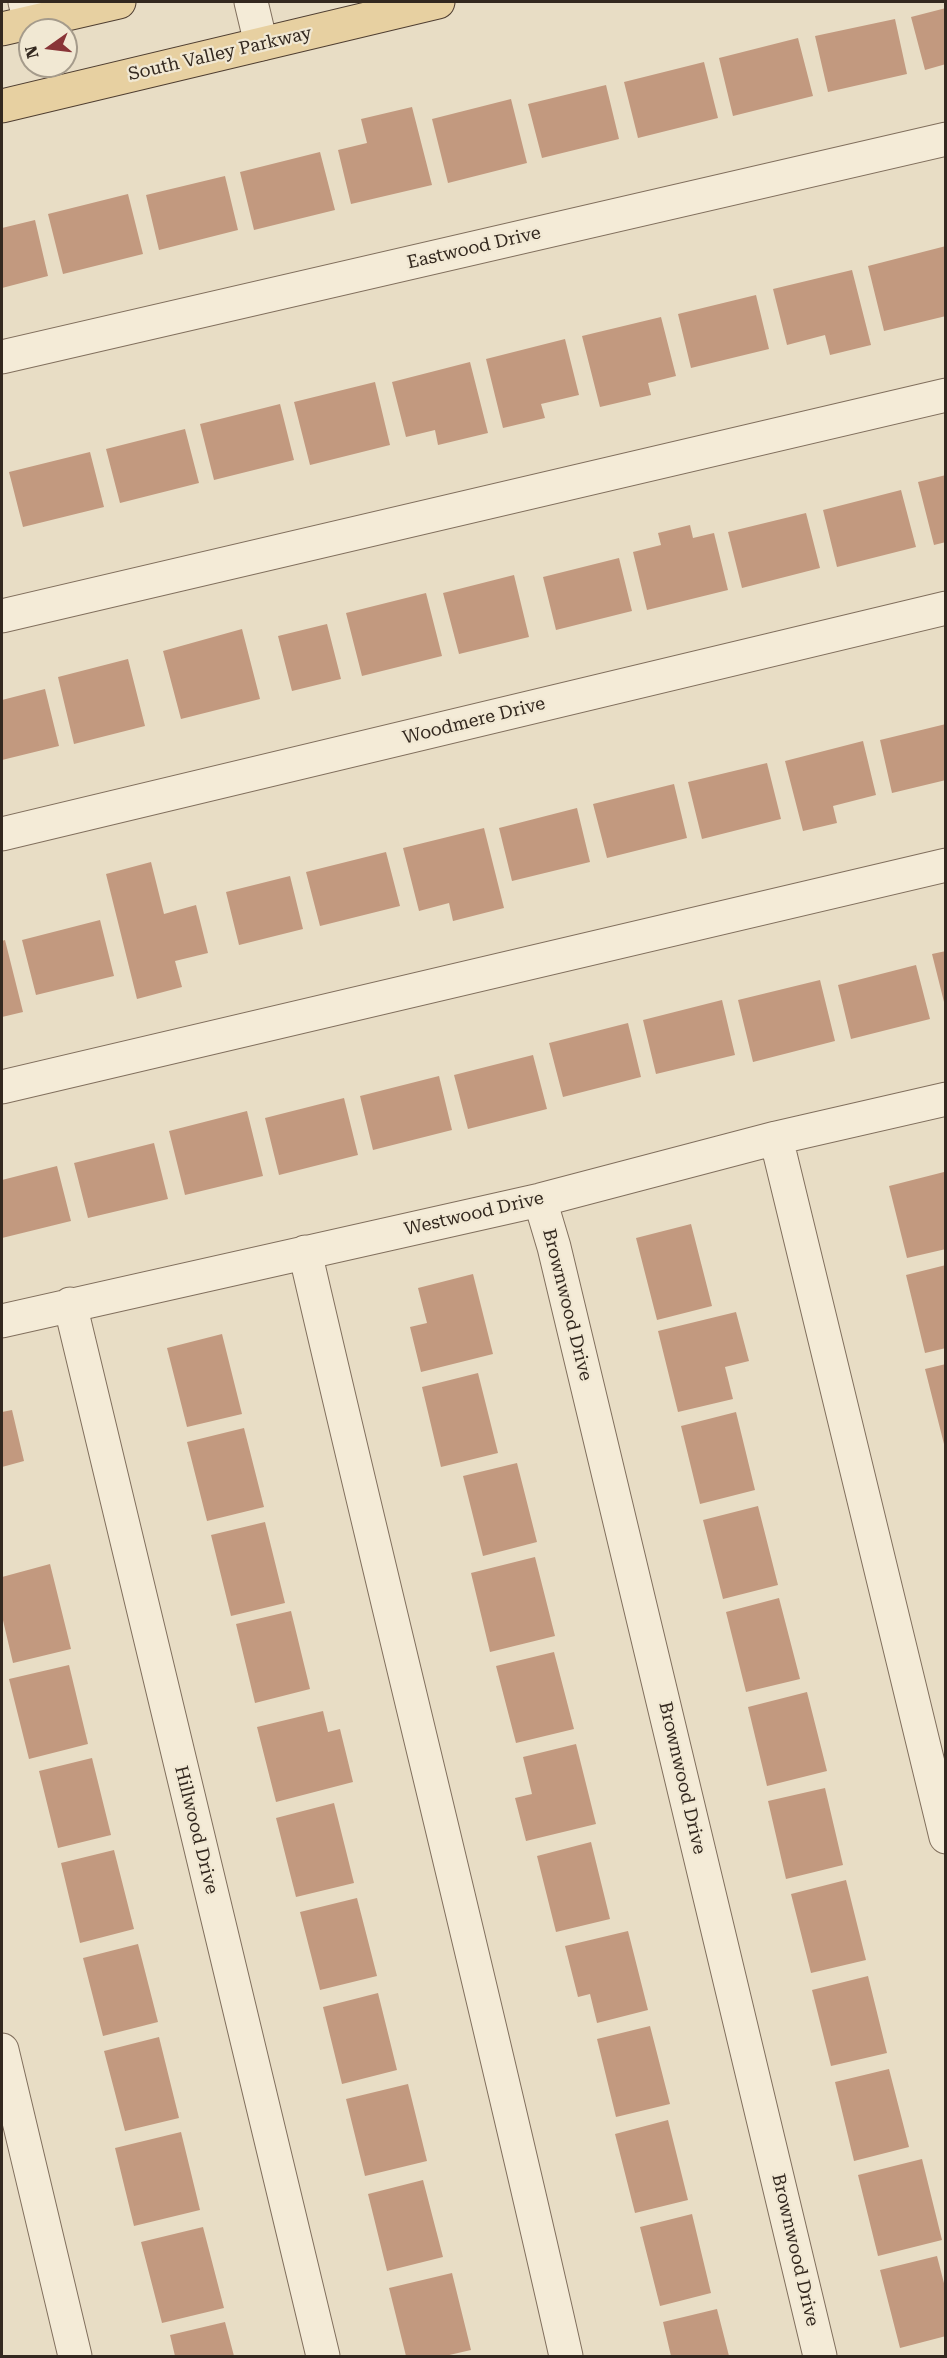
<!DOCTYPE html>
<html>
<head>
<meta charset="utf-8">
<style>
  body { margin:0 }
  #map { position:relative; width:947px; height:2358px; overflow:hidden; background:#e8ddc5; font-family:"Roboto Serif",serif }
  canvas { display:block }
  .frame { position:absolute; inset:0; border:3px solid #33281f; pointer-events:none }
  .north { position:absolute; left:18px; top:18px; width:60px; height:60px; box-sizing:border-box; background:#f1e8d3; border:2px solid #a59b8b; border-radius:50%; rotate:256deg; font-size:16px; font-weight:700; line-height:24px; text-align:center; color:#33281f }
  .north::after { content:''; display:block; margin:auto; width:21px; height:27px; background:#893437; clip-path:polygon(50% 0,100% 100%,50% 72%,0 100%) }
</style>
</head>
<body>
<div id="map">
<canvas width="947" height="2358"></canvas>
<div class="frame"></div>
<div class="north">N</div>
</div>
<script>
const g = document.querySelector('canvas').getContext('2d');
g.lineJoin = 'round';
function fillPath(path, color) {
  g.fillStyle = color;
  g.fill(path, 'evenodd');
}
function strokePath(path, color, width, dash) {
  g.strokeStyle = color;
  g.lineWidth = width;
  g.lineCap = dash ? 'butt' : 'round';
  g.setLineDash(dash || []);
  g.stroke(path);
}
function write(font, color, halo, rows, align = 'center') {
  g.font = font + ' "Roboto Serif",serif';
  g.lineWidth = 4.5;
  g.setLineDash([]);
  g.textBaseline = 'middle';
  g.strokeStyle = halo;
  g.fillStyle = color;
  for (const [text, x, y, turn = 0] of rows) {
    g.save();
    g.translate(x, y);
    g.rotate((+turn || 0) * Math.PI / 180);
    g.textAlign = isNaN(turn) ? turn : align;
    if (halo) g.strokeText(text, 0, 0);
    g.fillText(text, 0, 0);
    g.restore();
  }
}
const building = new Path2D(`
  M 946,8 L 946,64 L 925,70 L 911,17 Z
  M 895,19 L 907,74 L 828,92 L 815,36 Z
  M 798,38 L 813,96 L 733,116 L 719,58 Z
  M 704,62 L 718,118 L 638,138 L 624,82 Z
  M 606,85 L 619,139 L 542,158 L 528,104 Z
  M 511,99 L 527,163 L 448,183 L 432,119 Z
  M 412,107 L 432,185 L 351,204 L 338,150 L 367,143 L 361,119 Z
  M 320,152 L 335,210 L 254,230 L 240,172 Z
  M 225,176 L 238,230 L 159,250 L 146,195 Z
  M 128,194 L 143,254 L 63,274 L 48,214 Z
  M 35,220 L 48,276 L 2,288 L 2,228 Z
  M 946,246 L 946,316 L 884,331 L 868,266 Z
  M 852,270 L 871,345 L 830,355 L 825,335 L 787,345 L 773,289 Z
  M 756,295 L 769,349 L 691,368 L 678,314 Z
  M 661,317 L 676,376 L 648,383 L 651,395 L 600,407 L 582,336 Z
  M 565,339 L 579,395 L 541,404 L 545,418 L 503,428 L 486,359 Z
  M 470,362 L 488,433 L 438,445 L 435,430 L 406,437 L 392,382 Z
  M 375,382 L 390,445 L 310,465 L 294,402 Z
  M 280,404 L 294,460 L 214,480 L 200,424 Z
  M 185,429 L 199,483 L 120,503 L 106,449 Z
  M 90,452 L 104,507 L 23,527 L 9,472 Z
  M 946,475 L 946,542 L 934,545 L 918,482 Z
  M 901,490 L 916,547 L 837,567 L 823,510 Z
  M 806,513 L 820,568 L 742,588 L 728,532 Z
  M 690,525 L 693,538 L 714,533 L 728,590 L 647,610 L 633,552 L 661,545 L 658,533 Z
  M 619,558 L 632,611 L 556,630 L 543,577 Z
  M 514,575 L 529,637 L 459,654 L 443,593 Z
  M 426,593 L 442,656 L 362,676 L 346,613 Z
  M 327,624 L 341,679 L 292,691 L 278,636 Z
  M 242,629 L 260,699 L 181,719 L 163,651 Z
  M 128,659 L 145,726 L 74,744 L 58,677 Z
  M 45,689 L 59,746 L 2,760 L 2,700 Z
  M 946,724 L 946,780 L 892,793 L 880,740 Z
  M 863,741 L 876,795 L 833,806 L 837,823 L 803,831 L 785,761 Z
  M 767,763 L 781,819 L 702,839 L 688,782 Z
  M 674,784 L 687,838 L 607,858 L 593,804 Z
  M 577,808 L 590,862 L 512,881 L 499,828 Z
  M 484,828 L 504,908 L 453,921 L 449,903 L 419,911 L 403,848 Z
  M 386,852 L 400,906 L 320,926 L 306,872 Z
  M 151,862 L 164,914 L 196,905 L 208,953 L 175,961 L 182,987 L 137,999 L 106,874 Z
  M 290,876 L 303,929 L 239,945 L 226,892 Z
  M 100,920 L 114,976 L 36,995 L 22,940 Z
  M 5,940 L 23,1012 L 2,1017 L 2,941 Z
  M 946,951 L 946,1006 L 945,1006 L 932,954 Z
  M 916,965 L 930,1019 L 851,1039 L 838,985 Z
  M 820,980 L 835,1041 L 753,1062 L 738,1000 Z
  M 722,1000 L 735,1055 L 656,1074 L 643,1020 Z
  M 628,1023 L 641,1077 L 563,1097 L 549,1043 Z
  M 533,1055 L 547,1109 L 468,1129 L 454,1075 Z
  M 439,1076 L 452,1130 L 373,1150 L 360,1096 Z
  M 344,1098 L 358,1155 L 279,1175 L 265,1118 Z
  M 247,1111 L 263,1176 L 185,1195 L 169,1131 Z
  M 154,1143 L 168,1199 L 88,1218 L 74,1163 Z
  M 57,1166 L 71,1221 L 2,1238 L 2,1180 Z
  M 944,1172 L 946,1249 L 907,1258 L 889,1186 Z
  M 691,1224 L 712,1306 L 657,1320 L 636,1238 Z
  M 946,1265 L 946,1348 L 925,1353 L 906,1275 Z
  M 473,1274 L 493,1354 L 421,1372 L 410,1327 L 427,1323 L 418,1288 Z
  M 736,1312 L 749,1361 L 725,1367 L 733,1399 L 678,1412 L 658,1331 Z
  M 222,1334 L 242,1414 L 187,1427 L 167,1348 Z
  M 946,1364 L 946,1448 L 945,1448 L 925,1369 Z
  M 478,1373 L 498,1453 L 441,1467 L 422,1387 Z
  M 12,1410 L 24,1461 L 2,1467 L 2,1412 Z
  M 736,1412 L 755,1490 L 700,1504 L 681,1426 Z
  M 244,1428 L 264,1507 L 207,1521 L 187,1442 Z
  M 517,1463 L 537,1542 L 483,1556 L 463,1476 Z
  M 758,1506 L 778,1585 L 723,1599 L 703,1520 Z
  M 265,1522 L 285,1603 L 231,1616 L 211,1535 Z
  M 535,1557 L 555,1636 L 490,1652 L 471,1573 Z
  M 50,1564 L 71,1649 L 13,1663 L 2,1616 L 2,1577 Z
  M 779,1598 L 800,1679 L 746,1692 L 726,1612 Z
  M 291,1611 L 310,1689 L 255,1703 L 236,1624 Z
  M 554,1652 L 574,1729 L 516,1743 L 496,1666 Z
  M 69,1665 L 88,1744 L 29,1759 L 9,1679 Z
  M 807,1692 L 827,1771 L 767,1786 L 748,1707 Z
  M 323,1711 L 328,1732 L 340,1729 L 353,1782 L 276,1802 L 257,1727 Z
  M 576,1744 L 596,1824 L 526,1841 L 515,1798 L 532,1794 L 523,1757 Z
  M 92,1758 L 111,1835 L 58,1848 L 39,1771 Z
  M 825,1788 L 843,1865 L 786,1879 L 768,1801 Z
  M 334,1803 L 354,1883 L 296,1897 L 276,1818 Z
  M 591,1842 L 610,1919 L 556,1932 L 537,1856 Z
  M 114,1850 L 134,1929 L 80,1943 L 61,1863 Z
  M 846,1880 L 866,1960 L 811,1973 L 791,1894 Z
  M 357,1898 L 377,1976 L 320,1990 L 300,1912 Z
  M 628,1931 L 648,2010 L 597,2023 L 590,1994 L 578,1997 L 565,1946 Z
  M 138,1944 L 158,2022 L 103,2036 L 83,1958 Z
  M 868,1976 L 887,2053 L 831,2066 L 812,1990 Z
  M 378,1993 L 397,2070 L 342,2084 L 323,2007 Z
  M 650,2026 L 670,2104 L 616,2117 L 597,2039 Z
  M 159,2037 L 179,2118 L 125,2131 L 104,2051 Z
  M 889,2069 L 909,2147 L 854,2161 L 835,2082 Z
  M 408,2084 L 427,2161 L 365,2176 L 346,2099 Z
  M 668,2120 L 688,2200 L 635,2213 L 615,2134 Z
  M 181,2132 L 200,2210 L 134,2226 L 115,2148 Z
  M 922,2159 L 942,2240 L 878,2256 L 858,2175 Z
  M 423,2180 L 443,2257 L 387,2271 L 368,2194 Z
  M 692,2214 L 711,2293 L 660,2306 L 640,2227 Z
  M 203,2227 L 224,2308 L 162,2323 L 141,2242 Z
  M 937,2256 L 946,2291 L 946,2336 L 900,2348 L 880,2270 Z
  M 452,2273 L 471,2350 L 445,2356 L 406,2356 L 389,2288 Z
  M 717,2309 L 729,2356 L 671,2356 L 663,2322 Z
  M 225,2322 L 234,2356 L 175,2356 L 170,2335 Z`);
const minor = new Path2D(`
  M 25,2 L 30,22
  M 251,2 L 261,44
  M 2,357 L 946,139
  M 2,616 L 946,395
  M 2,834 L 946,608
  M 2,1087 L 946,865
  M 776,1138 L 946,1837
  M 540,1200 L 554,1247 L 820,2356
  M 305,1252 C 390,1620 483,1987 566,2356
  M 70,1304 L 323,2356
  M 2,1321 L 540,1200 L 776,1138 L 946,1099
  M 2,2050 L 75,2356`);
const major = new Path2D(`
  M 2,29 L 119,2
  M 2,106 L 438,2`);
const streetNames = [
  ["South Valley Parkway",220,54,-13],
  ["Eastwood Drive",474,248,-13],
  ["Woodmere Drive",474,721,-14],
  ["Westwood Drive",474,1214,-13],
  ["Brownwood Drive",567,1305,76],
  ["Brownwood Drive",682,1778,77],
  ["Hillwood Drive",196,1830,76],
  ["Brownwood Drive",795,2250,77]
];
fillPath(building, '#c2997f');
strokePath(minor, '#816f5d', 35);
strokePath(major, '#4f3e31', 35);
strokePath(minor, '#f4ebd7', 33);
strokePath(major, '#e7d0a1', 33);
write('18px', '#33281f', '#f1e8d3', streetNames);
</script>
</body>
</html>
